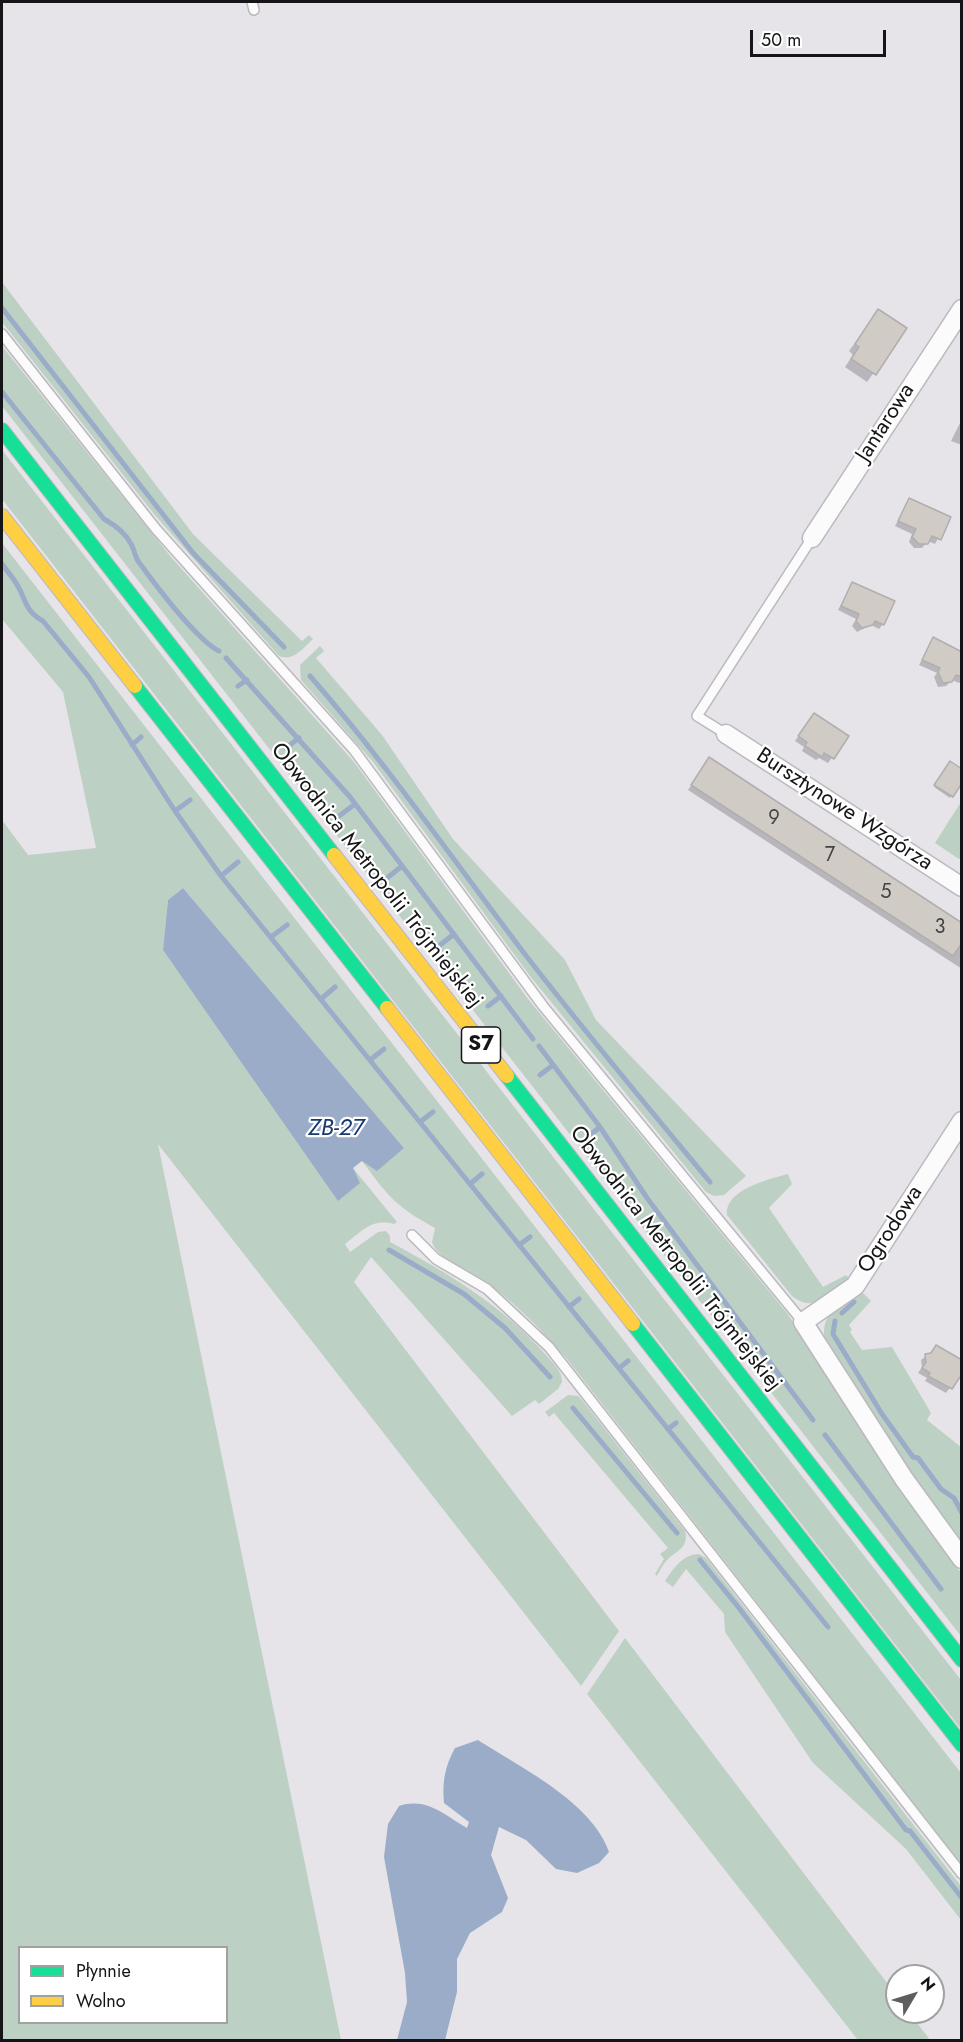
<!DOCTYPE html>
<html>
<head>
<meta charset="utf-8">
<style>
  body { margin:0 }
  #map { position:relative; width:963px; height:2042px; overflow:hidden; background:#e6e4e9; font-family:Jost,sans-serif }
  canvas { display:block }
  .frame { position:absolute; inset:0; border:3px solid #151517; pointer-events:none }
  .legend { position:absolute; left:18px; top:1946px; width:210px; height:78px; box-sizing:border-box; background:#fff; border:2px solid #a1a1a2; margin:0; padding:8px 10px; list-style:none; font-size:18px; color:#151517 }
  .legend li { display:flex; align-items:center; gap:12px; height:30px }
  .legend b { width:30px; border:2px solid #a1a1a2 }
  .north { position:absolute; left:885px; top:1964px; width:60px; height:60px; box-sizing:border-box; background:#fff; border:2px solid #a1a1a2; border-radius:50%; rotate:52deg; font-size:16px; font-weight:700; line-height:24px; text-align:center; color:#151517 }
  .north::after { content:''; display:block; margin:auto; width:21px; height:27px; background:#5e5d60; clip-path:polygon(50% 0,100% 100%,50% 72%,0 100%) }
  .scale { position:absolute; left:750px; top:30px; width:136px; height:27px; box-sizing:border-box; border:3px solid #151517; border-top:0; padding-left:8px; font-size:18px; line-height:21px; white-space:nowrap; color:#151517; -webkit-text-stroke:4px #fff; paint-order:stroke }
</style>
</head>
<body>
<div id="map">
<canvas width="963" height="2042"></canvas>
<div class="frame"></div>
<ul class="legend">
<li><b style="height:8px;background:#16e098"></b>Płynnie</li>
<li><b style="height:8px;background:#ffcf43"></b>Wolno</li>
</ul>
<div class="north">N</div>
<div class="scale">50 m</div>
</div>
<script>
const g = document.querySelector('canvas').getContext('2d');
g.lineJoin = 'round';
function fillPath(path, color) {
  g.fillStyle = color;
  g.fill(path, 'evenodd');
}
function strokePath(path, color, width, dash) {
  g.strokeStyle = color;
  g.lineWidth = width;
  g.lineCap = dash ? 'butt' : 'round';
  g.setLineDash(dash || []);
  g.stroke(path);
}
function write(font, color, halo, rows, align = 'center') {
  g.font = font + ' Jost,sans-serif';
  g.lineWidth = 4.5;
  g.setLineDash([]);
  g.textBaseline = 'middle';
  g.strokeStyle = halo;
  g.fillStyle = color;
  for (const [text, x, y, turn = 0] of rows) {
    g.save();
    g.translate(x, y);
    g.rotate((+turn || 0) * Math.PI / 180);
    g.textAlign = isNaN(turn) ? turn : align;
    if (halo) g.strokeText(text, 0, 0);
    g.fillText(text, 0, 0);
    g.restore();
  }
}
const green = new Path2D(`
  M 2,282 L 193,534 L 302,641 L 309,635 L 313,639 C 303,648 294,662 279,656 L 154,514 L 2,322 Z
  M 2,346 L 171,557 L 354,762 L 528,999 L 787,1313 L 890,1471 L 961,1573 L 961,1636 L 2,406 Z
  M 2,450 L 961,1680 L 961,1729 L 2,499 Z
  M 2,543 L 961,1773 L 961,1864 L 567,1359 C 540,1328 510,1297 475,1275 C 462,1267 437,1258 432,1242 L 435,1228 C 395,1206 388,1196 362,1161 L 404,1148 L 183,888 L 168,900 L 163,950 L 268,1099 L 353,1168 L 397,1222 L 394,1224 C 372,1218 362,1231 345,1244 L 350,1252 L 378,1232 L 386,1231 L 390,1236 L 390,1242 C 448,1273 502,1305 546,1355 C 553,1364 562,1370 562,1382 L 558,1389 L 539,1404 L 535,1400 L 512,1416 L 371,1257 L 354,1282 L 619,1631 L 581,1686 L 158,1144 L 341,2040 L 2,2040 L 2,820 L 28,855 L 96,848 L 63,692 L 2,619 ZM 20,1948 L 226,1948 L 226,2022 L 20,2022 Z
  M 320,646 L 324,651 L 316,658 L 382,735 L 453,839 L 565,960 L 596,1020 L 746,1176 L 724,1195 L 714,1196 L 706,1192 L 530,976 L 373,762 L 301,680 L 300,665 Z
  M 961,802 L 962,856 L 959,859 L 935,843 Z
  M 788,1174 L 792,1184 L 769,1208 L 823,1287 L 846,1275 L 852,1282 C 832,1294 814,1314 792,1296 L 727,1215 C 724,1190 769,1179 788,1174 Z
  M 858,1288 L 871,1301 L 849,1325 L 852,1330 L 850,1332 L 862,1350 L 892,1347 L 931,1413 L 927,1420 L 961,1447 L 961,1548 L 826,1343 C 817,1316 841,1303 858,1288 Z
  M 568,1395 L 578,1396 L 582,1400 L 685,1531 C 689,1547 678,1550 668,1559 C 664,1563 660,1570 657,1576 L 655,1574 L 664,1559 L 660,1554 L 668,1548 L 554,1413 L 549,1417 L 545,1412 Z
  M 699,1554 L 706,1558 L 961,1886 L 961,1920 L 906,1849 L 813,1763 L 725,1632 L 724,1614 L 686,1569 L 673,1587 L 665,1581 C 673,1569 683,1554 699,1554 Z
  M 625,1638 L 897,1996 L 897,2012 L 909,2012 L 930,2040 L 858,2040 L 587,1694 Z`);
const water = new Path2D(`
  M 183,888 L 404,1148 L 377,1171 L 362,1161 L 353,1168 L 360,1183 L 338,1201 L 163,950 L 168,900 Z
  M 478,1740 C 521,1768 592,1802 609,1852 L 599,1863 L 577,1873 L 556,1869 L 526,1840 L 499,1827 L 491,1855 L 508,1898 L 502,1912 L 470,1933 L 457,1959 L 457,1992 L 445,2040 L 397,2040 L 407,2002 L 405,1973 L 384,1857 L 388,1824 L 399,1806 C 427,1797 444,1815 467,1828 L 469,1822 L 444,1803 C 442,1782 445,1766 455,1748 Z`);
const shadow = new Path2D(`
  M 878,311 L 905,329 L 867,382 L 845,367 L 853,355 L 849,351 Z
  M 962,419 L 962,445 L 951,441 Z
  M 909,500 L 949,518 L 935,544 L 928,541 L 922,548 L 914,548 L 909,542 L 912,534 L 895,526 Z
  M 852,584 L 883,624 L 879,629 L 871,625 L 857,632 L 852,626 L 856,619 L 838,610 Z
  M 933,639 L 962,651 L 962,680 L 959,683 L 952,680 L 946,686 L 938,687 L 934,677 L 937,673 L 919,665 Z
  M 814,715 L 847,737 L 828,763 L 819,758 L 816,760 L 802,751 L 804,747 L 795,741 Z
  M 709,759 L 962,925 L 962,969 L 688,790 Z
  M 948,765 L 951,796 L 950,798 L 934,787 Z
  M 937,1347 L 962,1371 L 946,1393 L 925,1381 L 927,1378 L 918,1373 L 922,1367 L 921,1360 Z`);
const stream = new Path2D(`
  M 2,308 L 193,553 L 284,647
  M 2,392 L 104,519 C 115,525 125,532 131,544 C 134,549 135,556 138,561 C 154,583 196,639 219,651
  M 2,564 C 6,570 12,576 16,583 C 26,598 24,611 43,621 L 89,677 L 175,811 L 221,876 L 828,1627
  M 226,658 L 350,797 L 533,1039
  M 310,676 C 387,764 453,860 524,953 C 584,1031 647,1106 710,1182
  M 238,686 L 247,680
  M 132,745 L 141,737
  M 286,748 L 299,738
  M 175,811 L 190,800
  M 339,816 L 355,804
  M 221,876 L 238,862
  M 387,878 L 402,866
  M 271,937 L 287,925
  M 440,945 L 454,934
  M 321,999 L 335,987
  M 488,1006 L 501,996
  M 539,1046 L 600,1127 L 647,1198 L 813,1420
  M 370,1060 L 384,1049
  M 540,1075 L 553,1065
  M 420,1122 L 433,1112
  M 589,1136 L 600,1127
  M 470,1184 L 482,1174
  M 519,1245 L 530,1237
  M 389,1250 L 464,1294 L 505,1328 L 550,1377
  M 569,1307 L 579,1299
  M 842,1313 L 854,1302
  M 835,1321 L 833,1334 L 882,1414 L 913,1457 L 918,1458 L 941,1489 L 954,1498 L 962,1513
  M 619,1368 L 628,1361
  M 573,1408 L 677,1533
  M 668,1429 L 676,1423
  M 825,1435 L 941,1589
  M 700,1560 L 739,1608 L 906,1830 L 910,1831 L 962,1898`);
const building = new Path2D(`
  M 878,309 L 907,328 L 876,375 L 851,359 L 859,347 L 855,344 Z
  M 909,498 L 951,517 L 941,540 L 932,536 L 928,544 L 919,544 L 912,537 L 916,529 L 898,521 Z
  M 852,582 L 895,601 L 884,625 L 875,621 L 873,625 L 862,628 L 856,621 L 859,614 L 841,606 Z
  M 933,637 L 962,652 L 962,677 L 956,675 L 952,682 L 943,683 L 938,672 L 940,668 L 922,660 Z
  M 814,713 L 849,736 L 834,759 L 824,753 L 822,757 L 805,746 L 807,742 L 798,736 Z
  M 709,757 L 962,923 L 962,943 L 953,956 L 691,785 Z
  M 950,761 L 962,769 L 962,783 L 953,797 L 934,785 Z
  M 936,1345 L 962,1360 L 962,1374 L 952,1389 L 928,1376 L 930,1373 L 922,1368 L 926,1362 L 925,1354 L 931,1353 Z`);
const lane = new Path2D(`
  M 252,2 L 254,10
  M 2,334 L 156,529 L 354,750 L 543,1006 L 803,1322
  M 726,734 L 697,716 L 812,538
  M 412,1235 L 436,1259 L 487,1289 L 549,1347 L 962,1874`);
const street = new Path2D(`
  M 812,538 L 962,309
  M 726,734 L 962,887
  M 962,1121 L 855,1286 L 803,1322 L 904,1479 L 962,1559`);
const fast = new Path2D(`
  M 2,430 L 334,855
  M 135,686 L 387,1008
  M 507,1076 L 962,1660
  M 633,1324 L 962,1745`);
const slow = new Path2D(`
  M 2,516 L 135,686
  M 334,855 L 507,1076
  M 387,1008 L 633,1324`);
const numberNames = [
  ["9",774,819],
  ["7",830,856],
  ["5",886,893],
  ["3",940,928]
];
const shields = [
  [481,1045,39]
];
const shieldNames = [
  ["S7",481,1045]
];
const streetNames = [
  ["Jantarowa",886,423,-57],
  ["Bursztynowe Wzgórza",844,810,33],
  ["Obwodnica Metropolii Trójmiejskiej",376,876,52],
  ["Ogrodowa",891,1230,-57],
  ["Obwodnica Metropolii Trójmiejskiej",675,1259,52]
];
const waterNames = [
  ["ZB-27",336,1129]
];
fillPath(green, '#bdd0c4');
fillPath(water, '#9aacc8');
fillPath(shadow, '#0003');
strokePath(stream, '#9aacc8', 5);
fillPath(building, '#d1cbc5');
strokePath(building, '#b0aeaf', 1.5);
strokePath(lane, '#bbb9bd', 12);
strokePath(street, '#bbb9bd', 21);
strokePath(fast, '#bbb9bd', 16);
strokePath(slow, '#bbb9bd', 16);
strokePath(lane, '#fbfbfc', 9);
strokePath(street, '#fbfbfc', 18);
strokePath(fast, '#16e098', 14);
strokePath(slow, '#ffcf43', 14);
write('20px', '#444242', null, numberNames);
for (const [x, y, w] of shields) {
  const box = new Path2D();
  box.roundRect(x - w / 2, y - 18, w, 36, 4.5);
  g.fillStyle = '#fff';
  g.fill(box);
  strokePath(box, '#151517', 1.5);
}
write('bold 21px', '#151517', null, shieldNames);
write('22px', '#151517', '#fff', streetNames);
write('italic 24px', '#183a6b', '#fff', waterNames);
</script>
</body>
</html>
